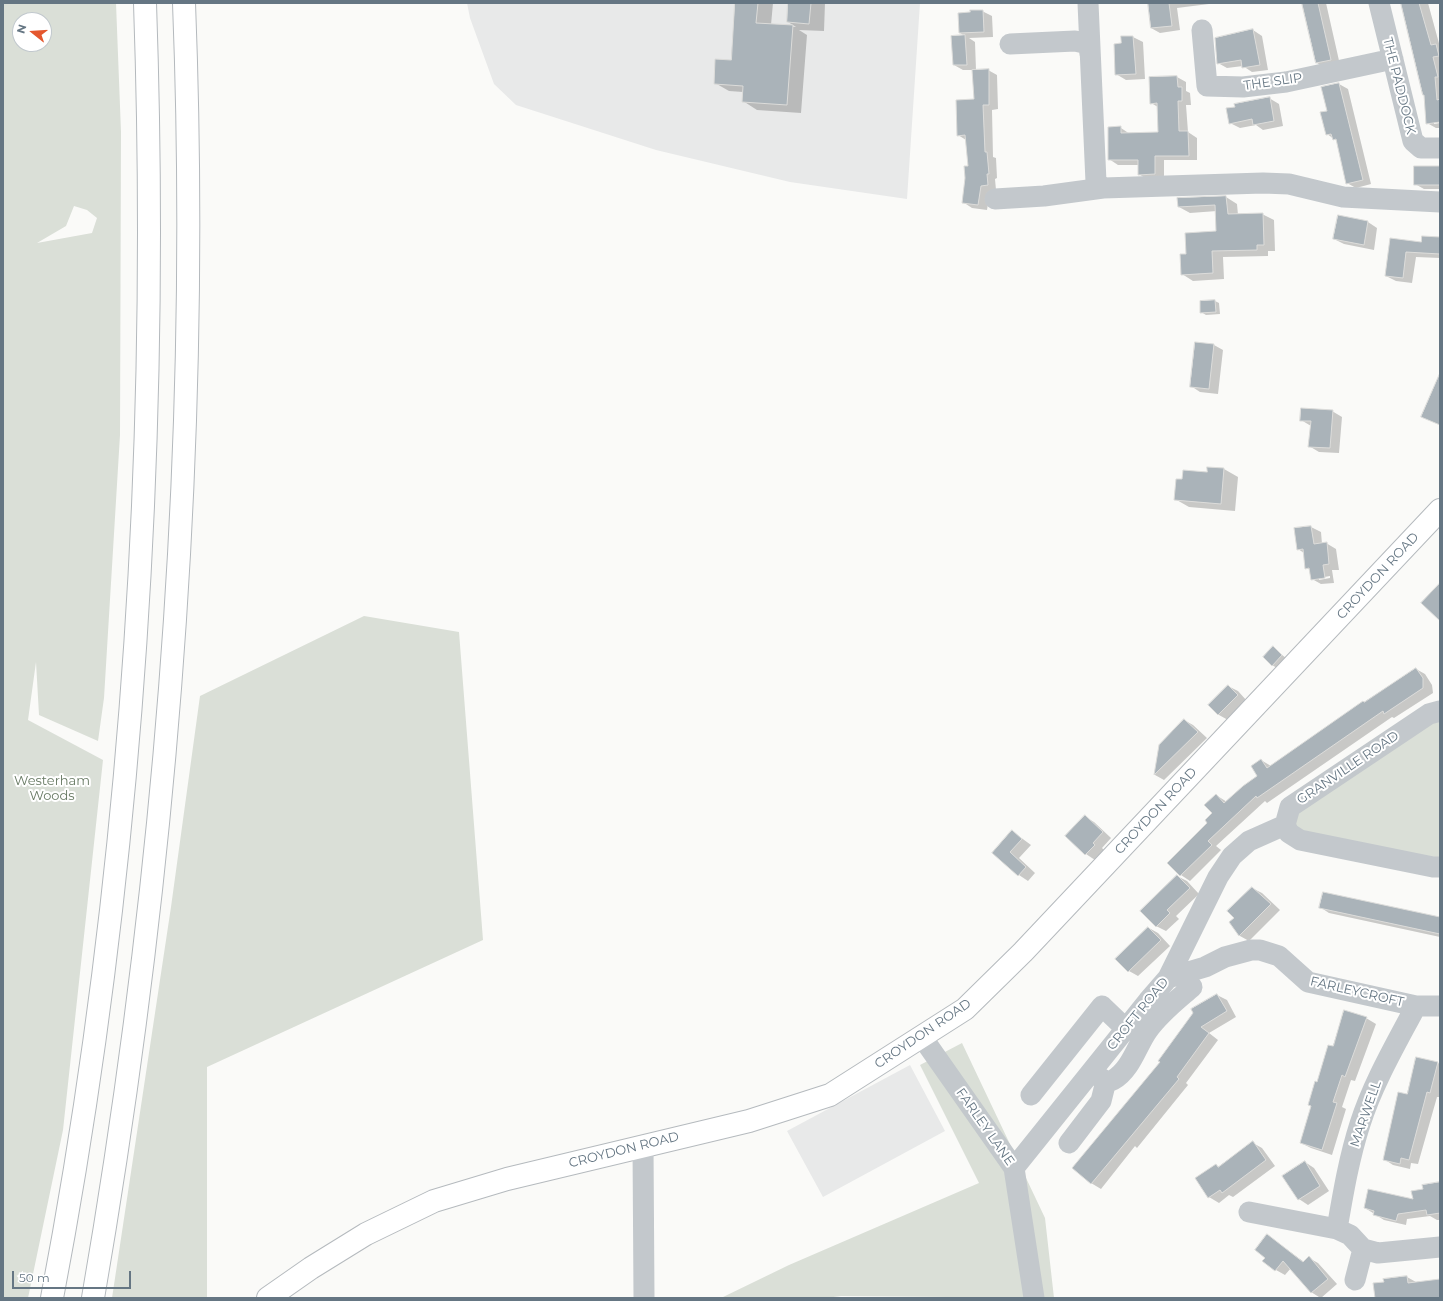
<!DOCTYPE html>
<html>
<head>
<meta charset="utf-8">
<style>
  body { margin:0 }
  #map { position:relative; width:1443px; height:1301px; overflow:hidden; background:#fafaf8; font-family:Montserrat,sans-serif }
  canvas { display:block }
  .frame { position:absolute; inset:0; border:4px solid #657683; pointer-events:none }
  .north { position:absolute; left:12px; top:12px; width:40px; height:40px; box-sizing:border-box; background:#fff; border:1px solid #c1c8cd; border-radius:50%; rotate:287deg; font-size:11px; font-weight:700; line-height:16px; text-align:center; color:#657683 }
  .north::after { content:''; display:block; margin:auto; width:14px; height:18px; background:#e4572e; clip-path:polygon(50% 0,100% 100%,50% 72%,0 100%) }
  .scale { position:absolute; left:12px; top:1271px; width:119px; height:18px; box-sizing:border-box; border:2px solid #657683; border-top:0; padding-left:5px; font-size:12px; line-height:14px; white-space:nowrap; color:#657683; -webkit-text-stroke:3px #fff; paint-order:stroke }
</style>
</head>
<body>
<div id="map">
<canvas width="1443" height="1301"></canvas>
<div class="frame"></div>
<div class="north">N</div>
<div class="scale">50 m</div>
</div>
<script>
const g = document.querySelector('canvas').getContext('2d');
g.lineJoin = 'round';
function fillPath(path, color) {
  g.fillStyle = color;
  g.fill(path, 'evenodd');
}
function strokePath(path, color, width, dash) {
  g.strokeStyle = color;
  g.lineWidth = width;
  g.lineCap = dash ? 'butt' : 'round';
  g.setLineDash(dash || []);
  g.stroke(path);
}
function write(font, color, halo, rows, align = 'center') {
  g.font = font + ' Montserrat,sans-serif';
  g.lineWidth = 4;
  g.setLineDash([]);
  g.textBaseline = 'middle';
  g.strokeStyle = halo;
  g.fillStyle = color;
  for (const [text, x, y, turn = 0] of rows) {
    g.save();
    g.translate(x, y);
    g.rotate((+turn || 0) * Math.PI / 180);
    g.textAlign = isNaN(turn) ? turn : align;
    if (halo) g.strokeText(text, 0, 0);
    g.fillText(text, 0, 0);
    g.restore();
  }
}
const built = new Path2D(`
  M 467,3 L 920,3 L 907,199 L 790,182 L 656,150 L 516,105 L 494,84 L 470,18 Z
  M 910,1065 L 945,1131 L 823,1197 L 787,1131 Z`);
const green = new Path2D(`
  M 3,3 L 116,3 L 121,132 L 120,435 L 104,698 L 98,741 L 39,715 L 36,662 L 28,720 L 103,760 L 63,1130 L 28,1298 L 3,1298 ZM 20,20 L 44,20 L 44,44 L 20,44 ZM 74,206 L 87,210 L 97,218 L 92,233 L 37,243 L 66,226 Z
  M 364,616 L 459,632 L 483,940 L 207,1067 L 207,1298 L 112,1298 L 171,907 L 200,696 Z
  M 1440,720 L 1440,861 L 1297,831 L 1294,816 L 1428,723 Z
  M 962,1043 L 1045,1218 L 1054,1298 L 841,1296 L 826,1298 L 721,1298 L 789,1265 L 979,1183 L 920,1065 Z`);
const shadow = new Path2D(`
  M 736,3 L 773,3 L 771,25 L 796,27 L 788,22 L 789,3 L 825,3 L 824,31 L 799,30 L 807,35 L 801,113 L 757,110 L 743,101 L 743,92 L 729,91 L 715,83 L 732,61 Z
  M 1149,3 L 1208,3 L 1209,4 L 1177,8 L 1180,30 L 1160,33 L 1151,28 Z
  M 1302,3 L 1326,3 L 1340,65 L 1326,68 L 1317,63 Z
  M 1401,3 L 1428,3 L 1440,47 L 1440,121 L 1434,122 L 1434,124 L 1440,123 L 1440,128 L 1436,128 L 1427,123 L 1425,95 Z
  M 982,11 L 992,16 L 993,37 L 969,38 L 975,42 L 976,70 L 988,70 L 997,75 L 998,109 L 992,110 L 993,157 L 996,158 L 997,178 L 995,179 L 996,190 L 990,191 L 987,210 L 972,208 L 963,202 L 969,167 L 966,140 L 958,135 L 975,100 L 973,70 L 963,70 L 954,65 L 952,37 L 965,36 L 960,33 Z
  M 1253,30 L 1262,36 L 1268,70 L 1252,72 L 1243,66 L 1227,68 L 1218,63 Z
  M 1122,37 L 1133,37 L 1143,42 L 1145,79 L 1126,80 L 1116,74 Z
  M 1177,77 L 1186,82 L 1186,91 L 1190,93 L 1191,105 L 1186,105 L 1188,132 L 1197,138 L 1197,160 L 1164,160 L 1164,179 L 1148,180 L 1139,174 L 1139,165 L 1118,165 L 1109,159 L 1121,128 L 1130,134 L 1159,133 L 1158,107 L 1151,103 L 1150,78 Z
  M 1339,84 L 1348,89 L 1371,184 L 1356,188 L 1347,183 L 1337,141 L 1327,134 L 1328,111 Z
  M 1269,98 L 1279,104 L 1283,126 L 1263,130 L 1256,125 L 1240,128 L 1230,123 Z
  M 1440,167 L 1440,189 L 1424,189 L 1415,184 Z
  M 1226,197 L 1237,204 L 1238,215 L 1262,214 L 1274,220 L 1275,251 L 1268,251 L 1268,256 L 1223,257 L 1224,279 L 1193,281 L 1182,274 L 1187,255 L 1217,232 L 1217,211 L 1190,213 L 1179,207 L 1178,199 Z
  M 1339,216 L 1368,222 L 1377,228 L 1374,250 L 1344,244 L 1334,239 Z
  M 1440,237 L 1440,258 L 1416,257 L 1412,283 L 1396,281 L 1386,276 L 1391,239 L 1422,243 Z
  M 1215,301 L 1219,303 L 1220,314 L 1206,315 L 1201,312 Z
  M 1214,345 L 1223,350 L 1218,394 L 1200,392 L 1191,386 Z
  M 1332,411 L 1342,417 L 1339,453 L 1319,452 L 1309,446 L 1311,426 L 1301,420 Z
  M 1224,469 L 1238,477 L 1235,511 L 1189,507 L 1175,499 L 1183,480 Z
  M 1311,527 L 1321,532 L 1322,544 L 1326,543 L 1336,549 L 1339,570 L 1332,570 L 1334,583 L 1321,584 L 1312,579 L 1311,570 L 1306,568 L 1304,553 L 1298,549 L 1296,529 ZM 1330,576 L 1330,578 L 1319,580 L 1319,578 Z
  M 1273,648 L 1286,658 L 1277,668 L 1272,665 Z
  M 1416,669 L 1425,674 L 1432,685 L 1433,693 L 1394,718 L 1392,717 L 1267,803 L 1265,801 L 1216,846 L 1221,850 L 1190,881 L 1181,875 L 1168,863 L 1208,823 L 1214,813 L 1216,795 L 1227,802 L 1259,776 L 1261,760 L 1271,766 Z
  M 1228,686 L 1238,691 L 1247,701 L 1228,720 L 1219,715 L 1210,705 Z
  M 1184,720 L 1193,725 L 1207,738 L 1164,780 L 1155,775 L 1160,745 Z
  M 1085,817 L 1094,822 L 1111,838 L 1102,848 L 1104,850 L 1095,860 L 1086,854 L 1066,836 Z
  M 1012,831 L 1031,845 L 1019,858 L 1035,873 L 1028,881 L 1019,875 L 993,853 Z
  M 1177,876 L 1187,881 L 1199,894 L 1176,916 L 1179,919 L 1166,931 L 1156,926 Z
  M 1252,888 L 1262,893 L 1280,910 L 1249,941 L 1240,936 L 1230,922 L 1236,918 Z
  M 1320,907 L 1440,918 L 1440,937 L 1329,913 Z
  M 1149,928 L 1158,933 L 1170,946 L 1138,976 L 1129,971 Z
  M 1217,995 L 1227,1000 L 1236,1017 L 1209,1033 L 1218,1040 L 1186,1083 L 1188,1085 L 1137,1148 L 1135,1146 L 1101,1189 L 1091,1183 Z
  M 1366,1018 L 1376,1024 L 1355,1081 L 1351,1080 L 1342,1107 L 1346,1109 L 1332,1155 L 1311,1148 L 1301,1143 L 1318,1083 L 1334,1048 Z
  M 1438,1063 L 1440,1064 L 1440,1097 L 1437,1097 L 1418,1164 L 1411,1163 L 1410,1169 L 1393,1165 L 1384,1159 L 1407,1095 Z
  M 1253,1143 L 1262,1148 L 1275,1166 L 1233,1197 L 1229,1195 L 1219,1203 L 1209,1197 L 1216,1165 L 1219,1167 Z
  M 1305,1162 L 1314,1168 L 1329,1191 L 1308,1205 L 1299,1199 Z
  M 1440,1183 L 1440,1220 L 1437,1220 L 1430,1216 L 1407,1219 L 1406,1225 L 1384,1220 L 1365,1208 L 1414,1201 L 1424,1190 Z
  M 1267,1235 L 1304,1262 L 1309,1258 L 1318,1263 L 1337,1284 L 1321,1298 L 1318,1298 L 1319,1297 L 1311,1292 L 1291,1268 L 1285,1275 L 1276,1270 L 1266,1257 Z
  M 1407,1277 L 1416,1282 L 1440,1280 L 1440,1298 L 1376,1298 L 1385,1283 Z`);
const building = new Path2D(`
  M 735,3 L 758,3 L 756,23 L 793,25 L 787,105 L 742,102 L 743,86 L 714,84 L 715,59 L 731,60 Z
  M 788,3 L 811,3 L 809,24 L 787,22 Z
  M 1148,3 L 1169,3 L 1172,26 L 1151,28 Z
  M 1302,3 L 1318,3 L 1331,60 L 1316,63 Z
  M 1401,3 L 1419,3 L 1431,45 L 1436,44 L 1439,56 L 1433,57 L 1438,77 L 1435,77 L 1437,100 L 1440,99 L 1440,122 L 1426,124 L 1424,95 L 1423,95 Z
  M 970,10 L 983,10 L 984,32 L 959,33 L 958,13 L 970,12 Z
  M 1253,29 L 1260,65 L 1242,68 L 1241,60 L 1217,64 L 1215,38 Z
  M 965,35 L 967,65 L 953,65 L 951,36 Z
  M 1121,36 L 1133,36 L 1136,74 L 1115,75 L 1114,44 L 1121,43 Z
  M 989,69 L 989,105 L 983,105 L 985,152 L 987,152 L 989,174 L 987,174 L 988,185 L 981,186 L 978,205 L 962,203 L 965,178 L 964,166 L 968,166 L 965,135 L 957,136 L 956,100 L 974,99 L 972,70 Z
  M 1177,76 L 1178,87 L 1182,87 L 1182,101 L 1178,101 L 1179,131 L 1188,131 L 1189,156 L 1155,156 L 1155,174 L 1138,175 L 1138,160 L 1108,160 L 1108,127 L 1121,126 L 1121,133 L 1158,132 L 1157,103 L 1150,104 L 1149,77 Z
  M 1339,83 L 1363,180 L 1346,184 L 1336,139 L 1333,140 L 1331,134 L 1326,135 L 1320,112 L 1327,111 L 1321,87 Z
  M 1270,97 L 1274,121 L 1253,125 L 1252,119 L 1229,124 L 1226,108 L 1235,107 L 1234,104 Z
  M 1414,166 L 1440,166 L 1440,185 L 1414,185 Z
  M 1226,196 L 1228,214 L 1263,213 L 1264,245 L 1257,245 L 1257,250 L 1212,251 L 1213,273 L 1181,275 L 1180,254 L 1186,254 L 1185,233 L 1216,231 L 1215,205 L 1178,207 L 1177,198 Z
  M 1338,215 L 1368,221 L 1364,245 L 1333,239 Z
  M 1422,236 L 1440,237 L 1440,254 L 1406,252 L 1403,278 L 1385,276 L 1390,238 L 1421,242 Z
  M 1215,300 L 1216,312 L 1200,313 L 1200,301 Z
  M 1195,342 L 1214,344 L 1209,389 L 1190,387 Z
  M 1440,373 L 1440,425 L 1421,417 Z
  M 1301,408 L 1333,410 L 1330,448 L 1308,447 L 1311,421 L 1300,421 Z
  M 1207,467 L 1224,468 L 1221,504 L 1174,500 L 1176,479 L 1182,479 L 1183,470 L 1207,472 Z
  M 1311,526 L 1314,544 L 1327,542 L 1329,564 L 1323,565 L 1325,578 L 1311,580 L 1309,568 L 1305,569 L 1303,549 L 1297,550 L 1294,528 Z
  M 1440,583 L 1440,621 L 1421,603 Z
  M 1273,646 L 1282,655 L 1272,666 L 1263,657 Z
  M 1416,668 L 1423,678 L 1423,688 L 1384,714 L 1383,711 L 1257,798 L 1256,796 L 1208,841 L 1212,845 L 1180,876 L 1167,863 L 1207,823 L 1205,820 L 1212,813 L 1204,805 L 1216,794 L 1224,803 L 1243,786 L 1257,776 L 1251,766 L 1261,759 L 1267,768 L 1363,701 L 1364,702 Z
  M 1228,685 L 1238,695 L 1218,715 L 1208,705 Z
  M 1184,719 L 1198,732 L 1154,775 L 1159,745 Z
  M 1085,815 L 1103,832 L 1093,843 L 1095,845 L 1085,855 L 1065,836 Z
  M 1012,830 L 1022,839 L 1010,852 L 1026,867 L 1018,876 L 992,853 Z
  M 1177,875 L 1190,888 L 1167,910 L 1170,913 L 1156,927 L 1140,911 Z
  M 1252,887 L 1271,904 L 1239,936 L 1229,922 L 1234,918 L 1227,911 Z
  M 1323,892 L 1440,917 L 1440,934 L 1319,908 Z
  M 1148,927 L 1161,940 L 1128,972 L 1115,959 Z
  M 1217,994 L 1227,1011 L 1201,1027 L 1209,1033 L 1177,1077 L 1179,1079 L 1091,1184 L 1072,1168 L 1160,1062 L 1158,1061 L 1193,1013 L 1191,1009 Z
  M 1344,1010 L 1367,1017 L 1345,1077 L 1342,1075 L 1333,1102 L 1337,1103 L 1322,1150 L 1300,1143 L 1311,1106 L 1308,1105 L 1315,1081 L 1317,1082 L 1328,1045 L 1333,1046 Z
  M 1416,1057 L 1438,1062 L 1430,1093 L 1427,1092 L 1409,1160 L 1401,1158 L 1400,1164 L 1383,1160 L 1398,1092 L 1407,1094 Z
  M 1253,1141 L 1266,1160 L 1222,1193 L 1220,1190 L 1208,1198 L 1195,1178 L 1216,1164 L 1218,1167 Z
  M 1305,1161 L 1320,1186 L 1298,1200 L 1282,1176 Z
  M 1440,1182 L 1440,1213 L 1427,1215 L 1426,1210 L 1398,1214 L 1396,1221 L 1373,1215 L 1374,1211 L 1364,1208 L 1368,1189 L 1413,1199 L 1411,1191 L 1423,1189 L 1422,1185 Z
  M 1267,1234 L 1303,1262 L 1309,1256 L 1328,1279 L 1311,1293 L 1283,1261 L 1275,1271 L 1262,1261 L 1265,1258 L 1255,1250 Z
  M 1407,1276 L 1408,1283 L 1440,1279 L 1440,1298 L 1375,1298 L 1373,1283 L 1384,1282 L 1383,1279 Z`);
const minor = new Path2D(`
  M 1088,3 L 1096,182 L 1103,188 L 1263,183 L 1289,184 L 1343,197 L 1440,202
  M 1379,3 L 1413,141 L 1421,148 L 1440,148
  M 1202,30 L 1207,86 L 1243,87 L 1286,82 L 1393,59
  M 1010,44 L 1075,41 L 1084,43 L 1089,47 L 1090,54
  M 995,199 L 1044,196 L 1103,188
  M 1440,711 L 1429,714 L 1290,807 L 1285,825 L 1289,833 L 1300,840 L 1433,867 L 1440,867
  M 1168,978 L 1205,967 L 1225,957 L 1251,950 L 1260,950 L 1279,956 L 1308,982 L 1416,1006 L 1440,1006
  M 1416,1006 C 1396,1044 1373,1083 1360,1124 C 1349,1158 1343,1194 1337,1229 L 1350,1235 L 1363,1249 L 1378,1253 L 1440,1247
  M 922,1037 L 1014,1168 L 1034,1298
  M 1092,1071 C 1098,1076 1106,1084 1113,1080 C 1131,1070 1137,1045 1148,1030 C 1160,1013 1177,1000 1192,987
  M 1031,1095 L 1102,1006 L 1126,1029
  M 1069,1143 L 1101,1101 L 1106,1081
  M 643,1146 L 644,1298
  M 1014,1168 L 1148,1001 L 1168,978 L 1218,877 L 1232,856 L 1249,841 L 1285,825
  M 1249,1212 L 1337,1229
  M 1355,1280 L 1363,1249`);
const major = new Path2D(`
  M 268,1298 L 311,1268 L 366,1234 L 434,1201 L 507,1179 L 749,1121 L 830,1095 L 965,1009 L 1023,952 L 1440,510`);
const highway = new Path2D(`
  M 52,1298 C 133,873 160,435 145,3
  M 93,1298 C 167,871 201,437 184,3`);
const streetNames = [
  ["THE SLIP",1273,82,-8],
  ["THE PADDOCK",1399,86,76],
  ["CROYDON ROAD",1378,576,-47],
  ["GRANVILLE ROAD",1348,768,-34],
  ["CROYDON ROAD",1156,811,-47],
  ["FARLEYCROFT",1357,992,13],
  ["CROFT ROAD",1138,1014,-51],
  ["CROYDON ROAD",923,1034,-34],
  ["MARWELL",1366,1114,-71],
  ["FARLEY LANE",985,1127,55],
  ["CROYDON ROAD",624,1150,-14]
];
const parkNames = [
  ["Westerham",52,781],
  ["Woods",52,796]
];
fillPath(built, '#e8e9e9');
fillPath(green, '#dadfd7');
fillPath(shadow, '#0003');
fillPath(building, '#aab3b9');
strokePath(building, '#dcdcda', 1);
strokePath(major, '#b5babe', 24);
strokePath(highway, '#b4b9bd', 24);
strokePath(minor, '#c3c8cc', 21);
strokePath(major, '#fff', 22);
strokePath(highway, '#fff', 22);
write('13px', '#657683', '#fff', streetNames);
write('13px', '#687a64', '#fff', parkNames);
</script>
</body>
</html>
